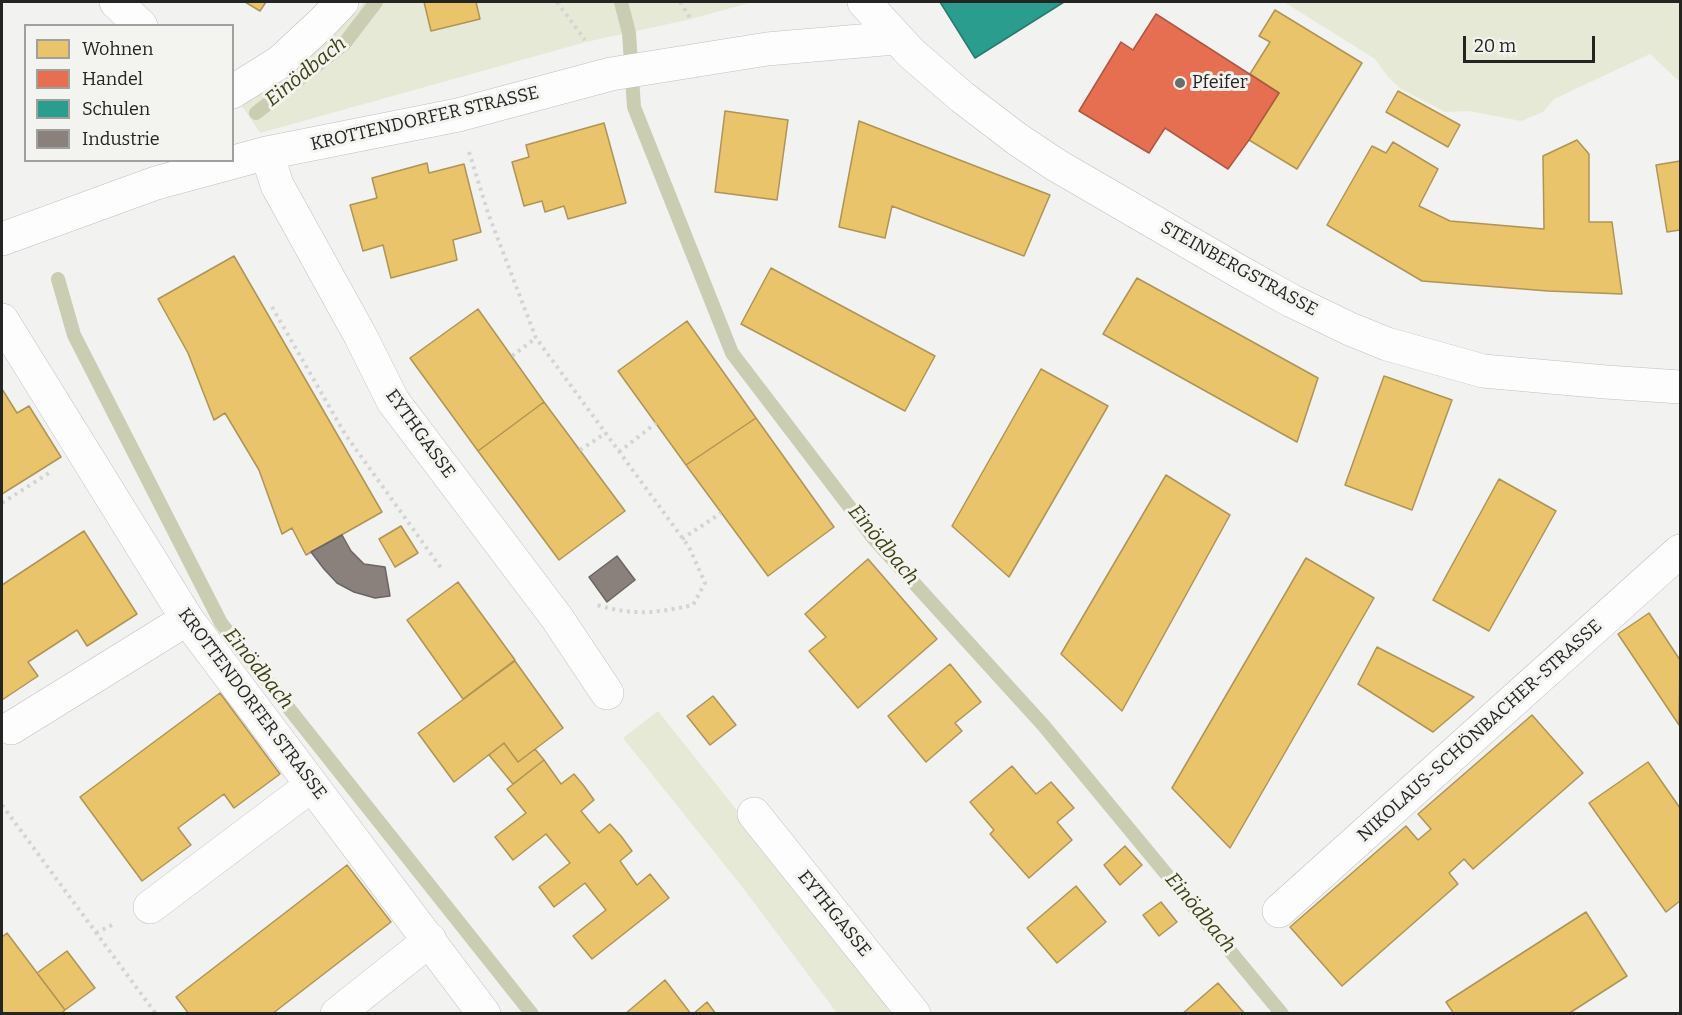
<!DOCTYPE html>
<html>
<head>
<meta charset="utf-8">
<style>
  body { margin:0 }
  #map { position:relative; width:1682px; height:1015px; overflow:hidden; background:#f2f2f1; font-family:Bitter,serif }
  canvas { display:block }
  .frame { position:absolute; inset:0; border:3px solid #242423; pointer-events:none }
  .legend { position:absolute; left:24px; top:24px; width:210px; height:138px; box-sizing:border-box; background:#f3f3f0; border:2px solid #a0a09e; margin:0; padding:8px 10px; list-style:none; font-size:18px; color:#242423 }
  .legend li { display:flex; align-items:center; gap:12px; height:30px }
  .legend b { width:30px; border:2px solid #a0a09e }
  .scale { position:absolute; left:1463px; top:36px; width:132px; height:27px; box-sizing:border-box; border:3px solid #242423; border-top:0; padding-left:8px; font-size:18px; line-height:21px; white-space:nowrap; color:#242423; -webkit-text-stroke:4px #f3f3f0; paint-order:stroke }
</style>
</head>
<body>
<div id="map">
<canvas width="1682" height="1015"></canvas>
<div class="frame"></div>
<ul class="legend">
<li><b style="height:16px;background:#e9c46a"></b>Wohnen</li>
<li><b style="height:16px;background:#e76f51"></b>Handel</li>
<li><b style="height:16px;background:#2a9d8f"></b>Schulen</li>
<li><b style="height:16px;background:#8a817c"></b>Industrie</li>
</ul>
<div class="scale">20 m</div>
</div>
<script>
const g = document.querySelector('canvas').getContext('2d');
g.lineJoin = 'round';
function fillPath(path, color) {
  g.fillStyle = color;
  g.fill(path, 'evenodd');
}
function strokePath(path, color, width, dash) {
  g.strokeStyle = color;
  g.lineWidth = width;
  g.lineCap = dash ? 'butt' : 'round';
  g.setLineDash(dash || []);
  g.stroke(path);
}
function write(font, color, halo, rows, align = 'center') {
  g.font = font + ' Bitter,serif';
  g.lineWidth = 6;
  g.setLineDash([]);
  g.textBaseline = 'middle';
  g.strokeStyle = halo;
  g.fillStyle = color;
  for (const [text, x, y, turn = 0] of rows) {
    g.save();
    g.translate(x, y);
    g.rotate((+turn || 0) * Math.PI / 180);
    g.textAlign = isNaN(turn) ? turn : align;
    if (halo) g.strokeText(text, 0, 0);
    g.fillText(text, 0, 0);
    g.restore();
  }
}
const green = new Path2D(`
  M 364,2 L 753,2 L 691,19 L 586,42 L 260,133 L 242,106 C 284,74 331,43 364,2 Z
  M 1284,2 L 1680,2 L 1680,82 L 1650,54 L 1554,99 L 1543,112 L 1521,121 L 1469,111 L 1445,112 L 1401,89 L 1389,78 L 1375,59 Z
  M 658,711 L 898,1013 L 837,1013 L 740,884 L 623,738 Z`);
const homes = new Path2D(`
  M 245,2 L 266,2 L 260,11 Z
  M 424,2 L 476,2 L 480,19 L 431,31 Z
  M 1275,10 L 1362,63 L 1297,169 L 1249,140 L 1279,93 L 1250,74 L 1270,42 L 1259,36 Z
  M 1398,91 L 1460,125 L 1448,147 L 1386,112 Z
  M 725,111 L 788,120 L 777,200 L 715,192 Z
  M 859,121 L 1050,195 L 1024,256 L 892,206 L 885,238 L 839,227 Z
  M 604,123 L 626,203 L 568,219 L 564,206 L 545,212 L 542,201 L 524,206 L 512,162 L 529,157 L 526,145 Z
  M 1577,140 L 1589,154 L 1589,222 L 1612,222 L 1622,294 L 1548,291 L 1422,281 L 1327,225 L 1372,146 L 1386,153 L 1393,142 L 1438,169 L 1419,206 L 1450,221 L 1544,229 L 1543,156 Z
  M 1680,161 L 1680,230 L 1667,232 L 1656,165 Z
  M 427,163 L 429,173 L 464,164 L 481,232 L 453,240 L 457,260 L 391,278 L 383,245 L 363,251 L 350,205 L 377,198 L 372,178 Z
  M 234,256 L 382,512 L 306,555 L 292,528 L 282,534 L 259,470 L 225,413 L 214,420 L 188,353 L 158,299 Z
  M 771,268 L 935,356 L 905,411 L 741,324 Z
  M 1137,278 L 1318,378 L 1297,442 L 1103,334 Z
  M 478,309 L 544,402 L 478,451 L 410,358 Z
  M 687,321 L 756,418 L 686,465 L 618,371 Z
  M 1041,369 L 1108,406 L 1009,577 L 952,526 Z
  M 1384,376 L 1452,400 L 1412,510 L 1345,485 Z
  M 2,389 L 17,413 L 29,406 L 61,457 L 2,494 Z
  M 544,402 L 625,511 L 559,560 L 478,451 Z
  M 756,418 L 834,527 L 768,576 L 686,465 Z
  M 1166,475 L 1230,515 L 1122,711 L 1061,654 Z
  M 1499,479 L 1556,511 L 1489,631 L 1433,600 Z
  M 401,526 L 418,553 L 395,567 L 379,539 Z
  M 84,531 L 137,614 L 87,646 L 77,630 L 28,662 L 38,676 L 2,700 L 2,585 Z
  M 1306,558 L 1374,598 L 1230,848 L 1172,788 Z
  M 868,559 L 937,639 L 858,708 L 809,651 L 826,637 L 805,614 Z
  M 458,582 L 515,660 L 463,699 L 407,620 Z
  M 1649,613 L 1680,660 L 1679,725 L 1618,634 Z
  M 1377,647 L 1474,697 L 1433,732 L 1358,684 Z
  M 515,661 L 563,728 L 518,762 L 504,743 L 454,782 L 418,733 Z
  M 950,664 L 981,702 L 955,723 L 962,731 L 926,762 L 888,716 Z
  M 220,693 L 280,774 L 234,808 L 224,794 L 178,828 L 191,845 L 142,881 L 80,797 Z
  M 713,696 L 736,725 L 710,745 L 687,716 Z
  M 1532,715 L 1583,773 L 1473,869 L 1464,859 L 1449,873 L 1458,884 L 1342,986 L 1290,927 L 1406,826 L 1418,840 L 1431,829 L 1418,814 Z
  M 504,743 L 518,762 L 535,749 L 544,760 L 513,784 L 489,755 Z
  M 544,760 L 561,784 L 574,774 L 584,786 L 594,800 L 581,811 L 599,833 L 610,824 L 621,836 L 632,851 L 620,861 L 637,885 L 650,874 L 669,898 L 592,959 L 573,936 L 606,910 L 585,883 L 554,907 L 539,887 L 570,863 L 546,834 L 513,860 L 495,837 L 526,813 L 507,789 Z
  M 1648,762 L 1680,808 L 1680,901 L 1666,912 L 1589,803 Z
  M 1012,766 L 1036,794 L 1051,782 L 1074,808 L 1057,822 L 1072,840 L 1029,878 L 990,834 L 994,830 L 970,802 Z
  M 1125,846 L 1142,865 L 1120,885 L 1104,865 Z
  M 347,865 L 391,922 L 272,1014 L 189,1014 L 176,997 Z
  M 1076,886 L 1106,922 L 1057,963 L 1027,928 Z
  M 1161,902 L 1177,922 L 1159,936 L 1143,915 Z
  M 1586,912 L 1627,976 L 1568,1014 L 1454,1014 L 1446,1002 Z
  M 7,933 L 65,1010 L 61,1014 L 2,1014 L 2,937 Z
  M 67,951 L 95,988 L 65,1010 L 37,973 Z
  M 665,980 L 691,1014 L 625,1014 Z
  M 1218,983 L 1245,1014 L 1182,1014 Z
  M 707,1002 L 716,1014 L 693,1014 Z`);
const shops = new Path2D(`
  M 1156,14 L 1279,93 L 1249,140 L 1228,169 L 1165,128 L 1149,153 L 1079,111 L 1121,42 L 1133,50 Z`);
const schools = new Path2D(`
  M 940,2 L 1064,2 L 975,58 Z`);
const industry = new Path2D(`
  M 342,535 L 351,551 L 364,564 L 385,567 L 390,596 L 375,598 L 354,592 L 337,583 L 324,569 L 311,552 Z
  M 617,556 L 635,580 L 607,602 L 589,577 Z`);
const stream = new Path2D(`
  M 621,2 L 629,33 L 634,107 L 732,353 L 874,539 L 1044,726 L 1282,1014
  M 256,113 L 344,44 L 376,2
  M 58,279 L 74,335 L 221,623 L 532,1014`);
const path = new Path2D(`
  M 557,2 L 585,40
  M 680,2 L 692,21
  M 469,152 L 488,213 L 536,338 L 689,547 L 705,583 L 693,605 C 656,613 634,616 597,605
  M 272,307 L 345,434 L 441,568
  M 512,356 L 536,338
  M 580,450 L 606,433
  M 619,452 L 656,423
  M 2,503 L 49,473
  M 682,539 L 721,513
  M 2,805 L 156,1014
  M 96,933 L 114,924`);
const minor = new Path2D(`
  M 116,2 L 141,26
  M 232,92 L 280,62 L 323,22 L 342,2
  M 267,153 L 277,185 L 360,335 L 393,401 L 557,618 L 607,693
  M 2,239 L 156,183 L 267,153 L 458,115 L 611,74 L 767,49 L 895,38
  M 2,320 L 187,619 L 484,1014
  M 11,728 L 187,619
  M 754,814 L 914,1014
  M 150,907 L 312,785
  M 1279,911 L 1680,551
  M 337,1014 L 430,940`);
const major = new Path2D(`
  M 864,2 L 911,53 L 962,97 L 1017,139 L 1056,165 L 1240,272 L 1292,301 L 1350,329 L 1387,344 L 1483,371 L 1606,382 L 1680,387`);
const markers = [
  [1180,83,6,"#6c6c6b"]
];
const poiNames = [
  ["Pfeifer",1192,83]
];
const streetNames = [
  ["KROTTENDORFER STRASSE",425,119,-13],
  ["STEINBERGSTRASSE",1239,269,29],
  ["EYTHGASSE",420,434,54],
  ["KROTTENDORFER STRASSE",252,704,53],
  ["NIKOLAUS-SCHÖNBACHER-STRASSE",1480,731,-42],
  ["EYTHGASSE",834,914,51]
];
const waterNames = [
  ["Einödbach",306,72,-39],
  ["Einödbach",883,545,50],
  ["Einödbach",258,669,51],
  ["Einödbach",1200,913,50]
];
fillPath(green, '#e6e9d5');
fillPath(homes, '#e9c46a');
strokePath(homes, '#ae9455', 1.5);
fillPath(shops, '#e76f51');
strokePath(shops, '#ac5843', 1.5);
fillPath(schools, '#2a9d8f');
strokePath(schools, '#28796f', 1.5);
fillPath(industry, '#8a817c');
strokePath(industry, '#6b6561', 1.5);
strokePath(stream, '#cacdb1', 14);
strokePath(minor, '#bfbfbe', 34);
strokePath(major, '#bfbfbe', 34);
strokePath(path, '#d4d4d3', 4, [3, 4.5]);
strokePath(minor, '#fdfdfd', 33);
strokePath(major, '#fdfdfd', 33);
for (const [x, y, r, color] of markers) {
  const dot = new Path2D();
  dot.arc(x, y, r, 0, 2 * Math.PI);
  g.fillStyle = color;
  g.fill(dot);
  strokePath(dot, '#f3f3f0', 2);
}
write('18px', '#242423', '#f3f3f0', poiNames, 'left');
write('18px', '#242423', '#f3f3f0', streetNames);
write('italic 20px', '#3d3f10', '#f3f3f0', waterNames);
</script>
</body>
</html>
